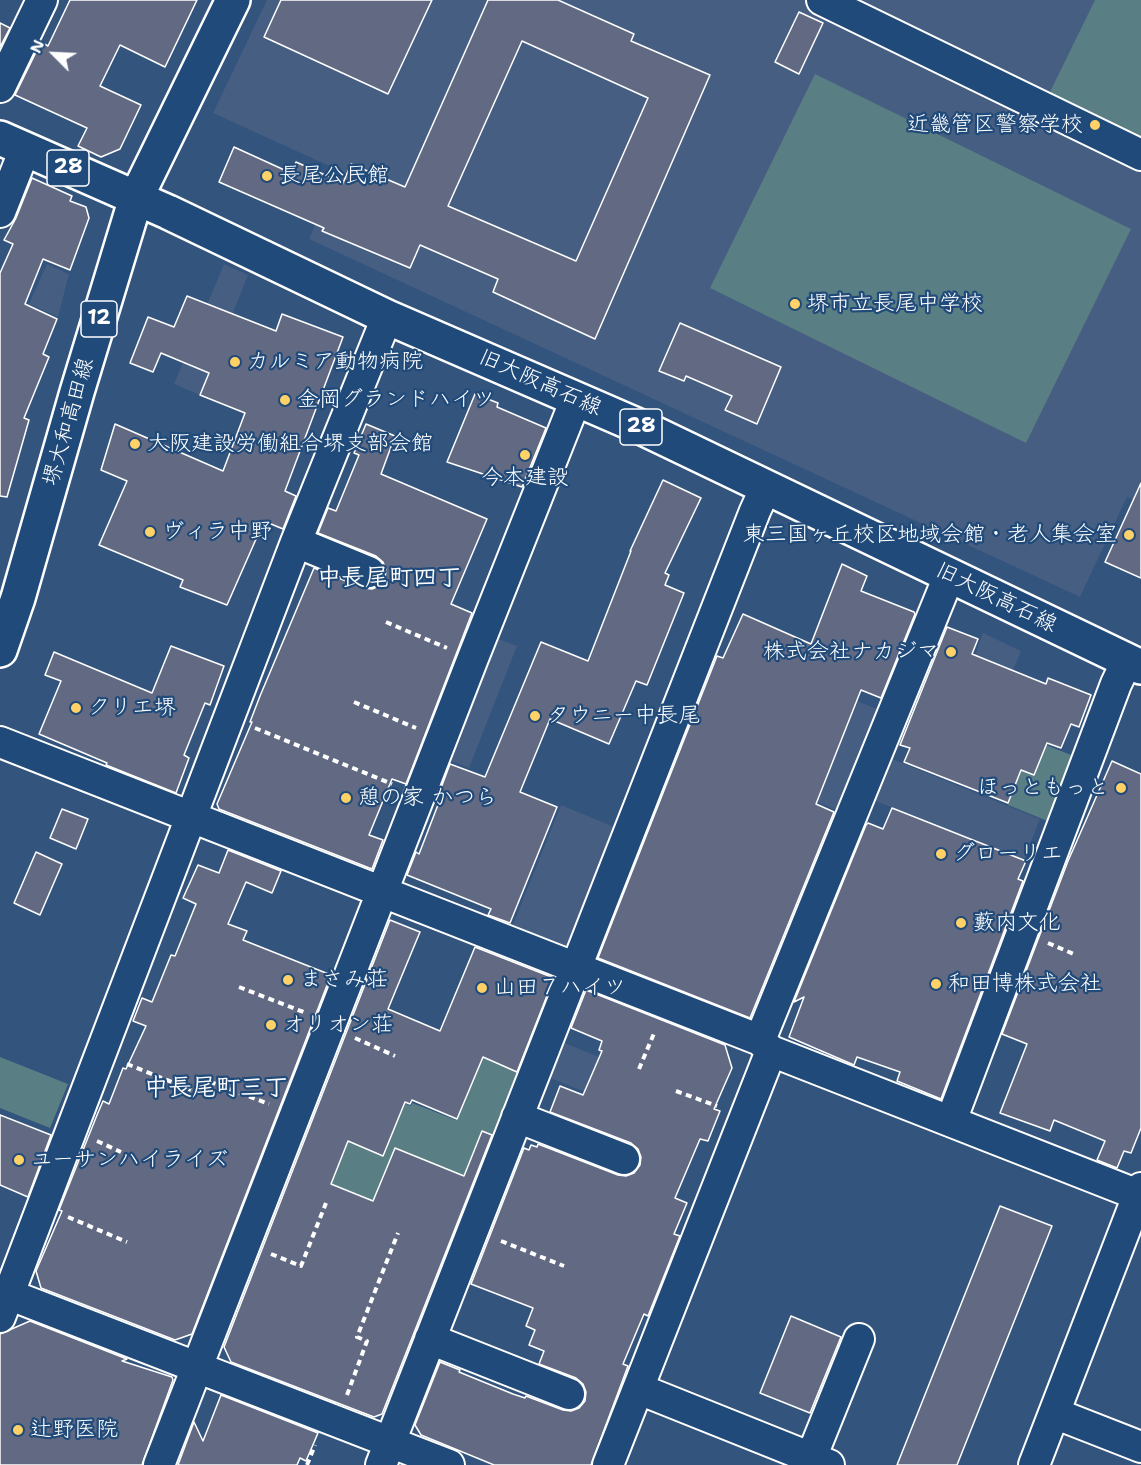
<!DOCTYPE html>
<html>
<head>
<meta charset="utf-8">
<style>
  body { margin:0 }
  #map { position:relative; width:1141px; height:1465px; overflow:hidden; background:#33547d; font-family:"Shantell Sans",sans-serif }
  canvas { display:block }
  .north { position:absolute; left:24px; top:24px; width:60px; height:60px; -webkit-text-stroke:4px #1f4a7a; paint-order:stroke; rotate:294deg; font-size:16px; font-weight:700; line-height:24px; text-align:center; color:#fff }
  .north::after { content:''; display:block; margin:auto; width:21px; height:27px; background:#fff; clip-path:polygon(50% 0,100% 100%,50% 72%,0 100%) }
</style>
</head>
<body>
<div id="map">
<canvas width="1141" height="1465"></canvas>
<div class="north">N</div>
</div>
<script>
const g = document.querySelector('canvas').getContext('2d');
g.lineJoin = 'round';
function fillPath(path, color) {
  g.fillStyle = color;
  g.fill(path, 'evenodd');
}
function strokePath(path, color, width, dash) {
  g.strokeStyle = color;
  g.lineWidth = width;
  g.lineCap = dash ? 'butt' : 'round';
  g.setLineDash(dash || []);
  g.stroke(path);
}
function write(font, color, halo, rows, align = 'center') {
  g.font = font + ' "Shantell Sans","Klee One",sans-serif';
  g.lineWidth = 4.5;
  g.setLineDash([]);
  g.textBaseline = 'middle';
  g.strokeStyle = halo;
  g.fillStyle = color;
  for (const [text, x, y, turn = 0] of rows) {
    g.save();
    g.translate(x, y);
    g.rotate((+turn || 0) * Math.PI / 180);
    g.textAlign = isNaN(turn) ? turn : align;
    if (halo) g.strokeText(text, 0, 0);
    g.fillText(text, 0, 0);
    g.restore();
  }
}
const built = new Path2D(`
  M 267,0 L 1141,0 L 1141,503 L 1127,497 L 1080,597 L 309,239 L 338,170 L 213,113 Z
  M 47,264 L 69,274 L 58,317 L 29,304 Z
  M 224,264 L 248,275 L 200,395 L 174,384 Z
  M 983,633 L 1021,651 L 1013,670 L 975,655 Z
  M 496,638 L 517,646 L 469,768 L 448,760 Z
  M 857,701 L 882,711 L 841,812 L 817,802 Z
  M 890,758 L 1040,819 L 1024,860 L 873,800 Z
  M 561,805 L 619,829 L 567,952 L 512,927 Z
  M 562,1042 L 599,1057 L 585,1092 L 548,1077 Z`);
const green = new Path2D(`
  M 1095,0 L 1141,0 L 1141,141 L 1048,96 Z
  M 815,74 L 1131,229 L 1026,443 L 710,288 Z
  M 1046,745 L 1076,757 L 1050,822 L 1008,805 L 1021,770 L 1034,775 Z
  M 445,1045 L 496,1047 L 490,1061 L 521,1073 L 497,1137 L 483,1131 L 477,1145 L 491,1151 L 478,1182 L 452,1172 L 460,1208 L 466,1211 L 451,1248 L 410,1231 L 404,1174 L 387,1167 L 368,1214 L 326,1197 L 337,1169 L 337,1140 L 302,1125 L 309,1107 L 342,1121 L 363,1148 L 382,1156 L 390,1137 L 385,1096 L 411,1106 L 412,1103 L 456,1120 L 481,1061 Z
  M 0,1057 L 68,1084 L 50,1128 L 0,1108 Z`);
const building = new Path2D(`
  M 70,0 L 197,0 L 165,67 L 120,45 L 100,86 L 141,105 L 120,149 L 101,157 L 78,146 L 87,128 L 15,95 L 41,42 L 48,46 Z
  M 281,0 L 432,0 L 388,94 L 264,37 Z
  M 488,0 L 558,0 L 634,34 L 631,41 L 710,75 L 595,339 L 493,292 L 498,279 L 420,245 L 410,268 L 322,231 L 324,228 L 219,182 L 234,147 L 291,173 L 296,162 L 343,183 L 351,164 L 405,187 ZM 522,41 L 648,98 L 576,261 L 448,206 Z
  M 799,12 L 823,23 L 799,74 L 775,62 Z
  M 0,23 L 10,28 L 0,47 Z
  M 32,178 L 72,196 L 70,201 L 86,207 L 89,218 L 70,270 L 43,259 L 25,304 L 57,319 L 43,354 L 49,357 L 24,418 L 29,420 L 7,497 L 0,496 L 0,273 L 13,244 L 4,240 L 16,218 Z
  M 187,296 L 276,331 L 282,314 L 343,337 L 285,491 L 296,496 L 283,529 L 264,521 L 227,605 L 180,587 L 183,580 L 99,545 L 127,481 L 101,470 L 115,424 L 223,471 L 245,413 L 200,395 L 209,373 L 161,353 L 153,372 L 130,363 L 148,317 L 174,327 Z
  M 680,323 L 781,367 L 757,424 L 725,410 L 732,396 L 686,376 L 684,381 L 659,371 Z
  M 475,394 L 498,403 L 497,407 L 546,428 L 522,487 L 447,462 Z
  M 366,424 L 395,436 L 381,474 L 487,519 L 451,604 L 472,613 L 406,784 L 392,779 L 369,835 L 383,840 L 372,869 L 219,809 L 217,804 L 252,722 L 250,722 L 260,696 L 314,568 L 363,588 L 372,589 L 379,586 L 385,578 L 386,570 L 383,562 L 376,556 L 318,533 L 328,508 L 336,511 L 359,455 L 354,453 Z
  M 663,480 L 701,498 L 665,573 L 669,575 L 665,585 L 684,593 L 647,685 L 636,681 L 609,744 L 550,719 L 520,792 L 557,807 L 510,923 L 488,915 L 491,909 L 407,875 L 416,852 L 419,854 L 441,797 L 438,796 L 450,764 L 485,777 L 541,642 L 588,661 L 631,551 L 630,551 Z
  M 1141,483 L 1141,578 L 1105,562 Z
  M 842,564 L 867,576 L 861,591 L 914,612 L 915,614 L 881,698 L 861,690 L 816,804 L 834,812 L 750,1018 L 598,958 L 717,656 L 723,658 L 743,614 L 811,644 Z
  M 947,627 L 978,639 L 972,654 L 1046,684 L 1048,678 L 1091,695 L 1079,727 L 1071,724 L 1061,748 L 1047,743 L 1034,775 L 1021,770 L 1008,803 L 904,762 L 910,748 L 900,745 Z
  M 171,646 L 224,666 L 210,705 L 205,703 L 184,755 L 189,758 L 176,793 L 106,765 L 107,763 L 39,734 L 61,681 L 45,675 L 54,652 L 152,693 Z
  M 1112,761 L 1141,774 L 1141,1128 L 1131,1153 L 1124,1151 L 1117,1168 L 1097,1160 L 1105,1141 L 1054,1120 L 1050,1131 L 1000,1113 L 1027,1044 L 1002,1034 L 1068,861 Z
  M 892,808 L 1026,861 L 1018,879 L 1023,881 L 941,1099 L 897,1081 L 900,1072 L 857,1057 L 854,1065 L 789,1037 L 804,997 L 794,1002 L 866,825 L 868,823 L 883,829 Z
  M 62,809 L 88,819 L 76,849 L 50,838 Z
  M 228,850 L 281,871 L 272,893 L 246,882 L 228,924 L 247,931 L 243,940 L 331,975 L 192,1334 L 175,1340 L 41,1288 L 36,1271 L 62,1211 L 59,1210 L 97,1115 L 103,1101 L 109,1104 L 123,1068 L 126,1069 L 146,1026 L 133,1021 L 142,998 L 152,1002 L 171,955 L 175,956 L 196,904 L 183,898 L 198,865 L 219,873 Z
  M 36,852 L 62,864 L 40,915 L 14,903 Z
  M 390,920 L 420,932 L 388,1009 L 440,1031 L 475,947 L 554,978 L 517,1072 L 483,1057 L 457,1119 L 412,1100 L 410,1104 L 405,1102 L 383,1156 L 348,1141 L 331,1184 L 373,1201 L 395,1148 L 464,1176 L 482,1131 L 492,1135 L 382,1414 L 374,1417 L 231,1362 L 224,1347 Z
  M 586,990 L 725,1045 L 732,1068 L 714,1109 L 720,1111 L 708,1141 L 700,1139 L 675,1198 L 687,1203 L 674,1234 L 680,1236 L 648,1316 L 644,1314 L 623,1364 L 628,1366 L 591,1465 L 494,1465 L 421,1435 L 415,1425 L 440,1362 L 460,1370 L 459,1372 L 513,1394 L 525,1398 L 526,1396 L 563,1410 L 571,1411 L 579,1408 L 585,1401 L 586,1392 L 583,1384 L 576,1378 L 539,1364 L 544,1351 L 529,1345 L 535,1330 L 526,1326 L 533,1308 L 471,1284 L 524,1148 L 529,1150 L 531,1145 L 537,1147 L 538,1144 L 618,1175 L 626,1176 L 634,1173 L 640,1165 L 641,1157 L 638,1149 L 631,1143 L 550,1112 L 560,1086 L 583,1095 L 602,1051 L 599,1050 L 602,1041 L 571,1028 Z
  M 0,1115 L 51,1135 L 28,1197 L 0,1185 Z
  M 1000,1206 L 1052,1226 L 957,1465 L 897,1465 Z
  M 791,1316 L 841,1337 L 810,1413 L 760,1393 Z
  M 30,1321 L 127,1359 L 122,1361 L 172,1377 L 173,1380 L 142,1465 L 0,1465 L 0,1334 Z
  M 221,1395 L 318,1433 L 306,1461 L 300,1458 L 297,1465 L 178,1465 L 194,1422 L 203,1441 Z`);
const path = new Path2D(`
  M 386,622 L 447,648
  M 354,702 L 416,728
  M 255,728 L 392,784
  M 1048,943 L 1076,955
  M 239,987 L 306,1013
  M 355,1038 L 395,1056
  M 127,1064 L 199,1093 L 208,1081 L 269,1104
  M 639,1069 L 655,1031
  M 676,1091 L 717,1106
  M 97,1141 L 121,1152
  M 68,1217 L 127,1242
  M 501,1241 L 564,1266
  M 271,1254 L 301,1266 L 326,1203
  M 347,1395 L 367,1341 L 357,1337 L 398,1233
  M 307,1465 L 315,1445`);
const minor = new Path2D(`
  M 822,0 L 1141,155
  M 0,87 L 42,0
  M 0,212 L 25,149
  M 296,542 L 369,572
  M 0,742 L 760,1040 L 771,1051 L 608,1465
  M 760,1040 L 949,576
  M 771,1051 L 1141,1196
  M 517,1117 L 624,1159
  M 951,1121 L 1116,684 L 1127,661
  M 0,1291 L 449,1465
  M 0,1317 L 296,542 L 387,317
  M 430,1339 L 569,1394
  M 639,1389 L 829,1465
  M 1054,1413 L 1141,1447
  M 811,1458 L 859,1339
  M 159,1465 L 473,658 L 576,399
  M 381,1465 L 755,511 L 766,487
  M 1034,1465 L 1141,1188`);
const major = new Path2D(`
  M 0,138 L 168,212 L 387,317 L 643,428 L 1141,667
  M 0,650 L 18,598 L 77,392 L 136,198 L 233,0`);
const markers = [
  [1095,125,6,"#ffd166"],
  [267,176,6,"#ffd166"],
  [795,304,6,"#ffd166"],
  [235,362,6,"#ffd166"],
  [285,400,6,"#ffd166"],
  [135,444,6,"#ffd166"],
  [525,455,6,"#ffd166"],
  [150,532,6,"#ffd166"],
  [1129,535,6,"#ffd166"],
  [951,652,6,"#ffd166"],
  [76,708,6,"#ffd166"],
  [535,716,6,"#ffd166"],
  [1121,788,6,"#ffd166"],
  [346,798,6,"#ffd166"],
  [941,854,6,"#ffd166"],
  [961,923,6,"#ffd166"],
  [288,980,6,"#ffd166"],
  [936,984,6,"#ffd166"],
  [482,988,6,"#ffd166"],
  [271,1025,6,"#ffd166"],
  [19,1160,6,"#ffd166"],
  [18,1430,6,"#ffd166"]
];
const shields = [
  [68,168,42],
  [99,319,36],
  [641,427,42]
];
const shieldNames = [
  ["28",68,168],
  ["12",99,319],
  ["28",641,427]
];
const poiNames = [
  ["近畿管区警察学校",1083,125,"right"],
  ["長尾公民館",279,176],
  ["堺市立長尾中学校",807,304],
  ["カルミア動物病院",247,362],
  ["金岡グランドハイツ",297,400],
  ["大阪建設労働組合堺支部会館",147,444],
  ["今本建設",525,478,"center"],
  ["ヴィラ中野",162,532],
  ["東三国ヶ丘校区地域会館・老人集会室",1117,535,"right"],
  ["株式会社ナカジマ",939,652,"right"],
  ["クリエ堺",88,708],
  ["タウニー中長尾",547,716],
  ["ほっともっと",1109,788,"right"],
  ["憩の家 かつら",358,798],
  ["グローリエ",953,854],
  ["藪内文化",973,923],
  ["まさみ荘",300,980],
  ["和田博株式会社",948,984],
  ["山田７ハイツ",494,988],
  ["オリオン荘",283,1025],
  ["ユーサンハイライズ",31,1160],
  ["辻野医院",30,1430]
];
const streetNames = [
  ["旧大阪高石線",540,383,24],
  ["堺大和高田線",69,422,-74],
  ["旧大阪高石線",996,598,26]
];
const neighbourhoodNames = [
  ["中長尾町四丁",389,579],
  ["中長尾町三丁",216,1089]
];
fillPath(built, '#455e82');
fillPath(green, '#597e83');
fillPath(building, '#626a83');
strokePath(building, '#fff', 1.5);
strokePath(minor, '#fff', 34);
strokePath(major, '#fff', 38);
strokePath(path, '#fff', 4, [6, 4.5]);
strokePath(minor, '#1f4a7a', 30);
strokePath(major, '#1f4a7a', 33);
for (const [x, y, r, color] of markers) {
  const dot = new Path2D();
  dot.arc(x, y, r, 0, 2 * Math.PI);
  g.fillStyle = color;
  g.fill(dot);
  strokePath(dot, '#1f4a7a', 2);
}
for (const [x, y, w] of shields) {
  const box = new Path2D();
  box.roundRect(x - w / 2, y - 18, w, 36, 4.5);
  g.fillStyle = '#1f4a7a';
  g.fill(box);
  strokePath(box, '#fff', 1.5);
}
write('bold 21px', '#fff', null, shieldNames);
write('22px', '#fff', '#1f4a7a', poiNames, 'left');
write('22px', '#fff', '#1f4a7a', streetNames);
write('bold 24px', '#fff', '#1f4a7a', neighbourhoodNames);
</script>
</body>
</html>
